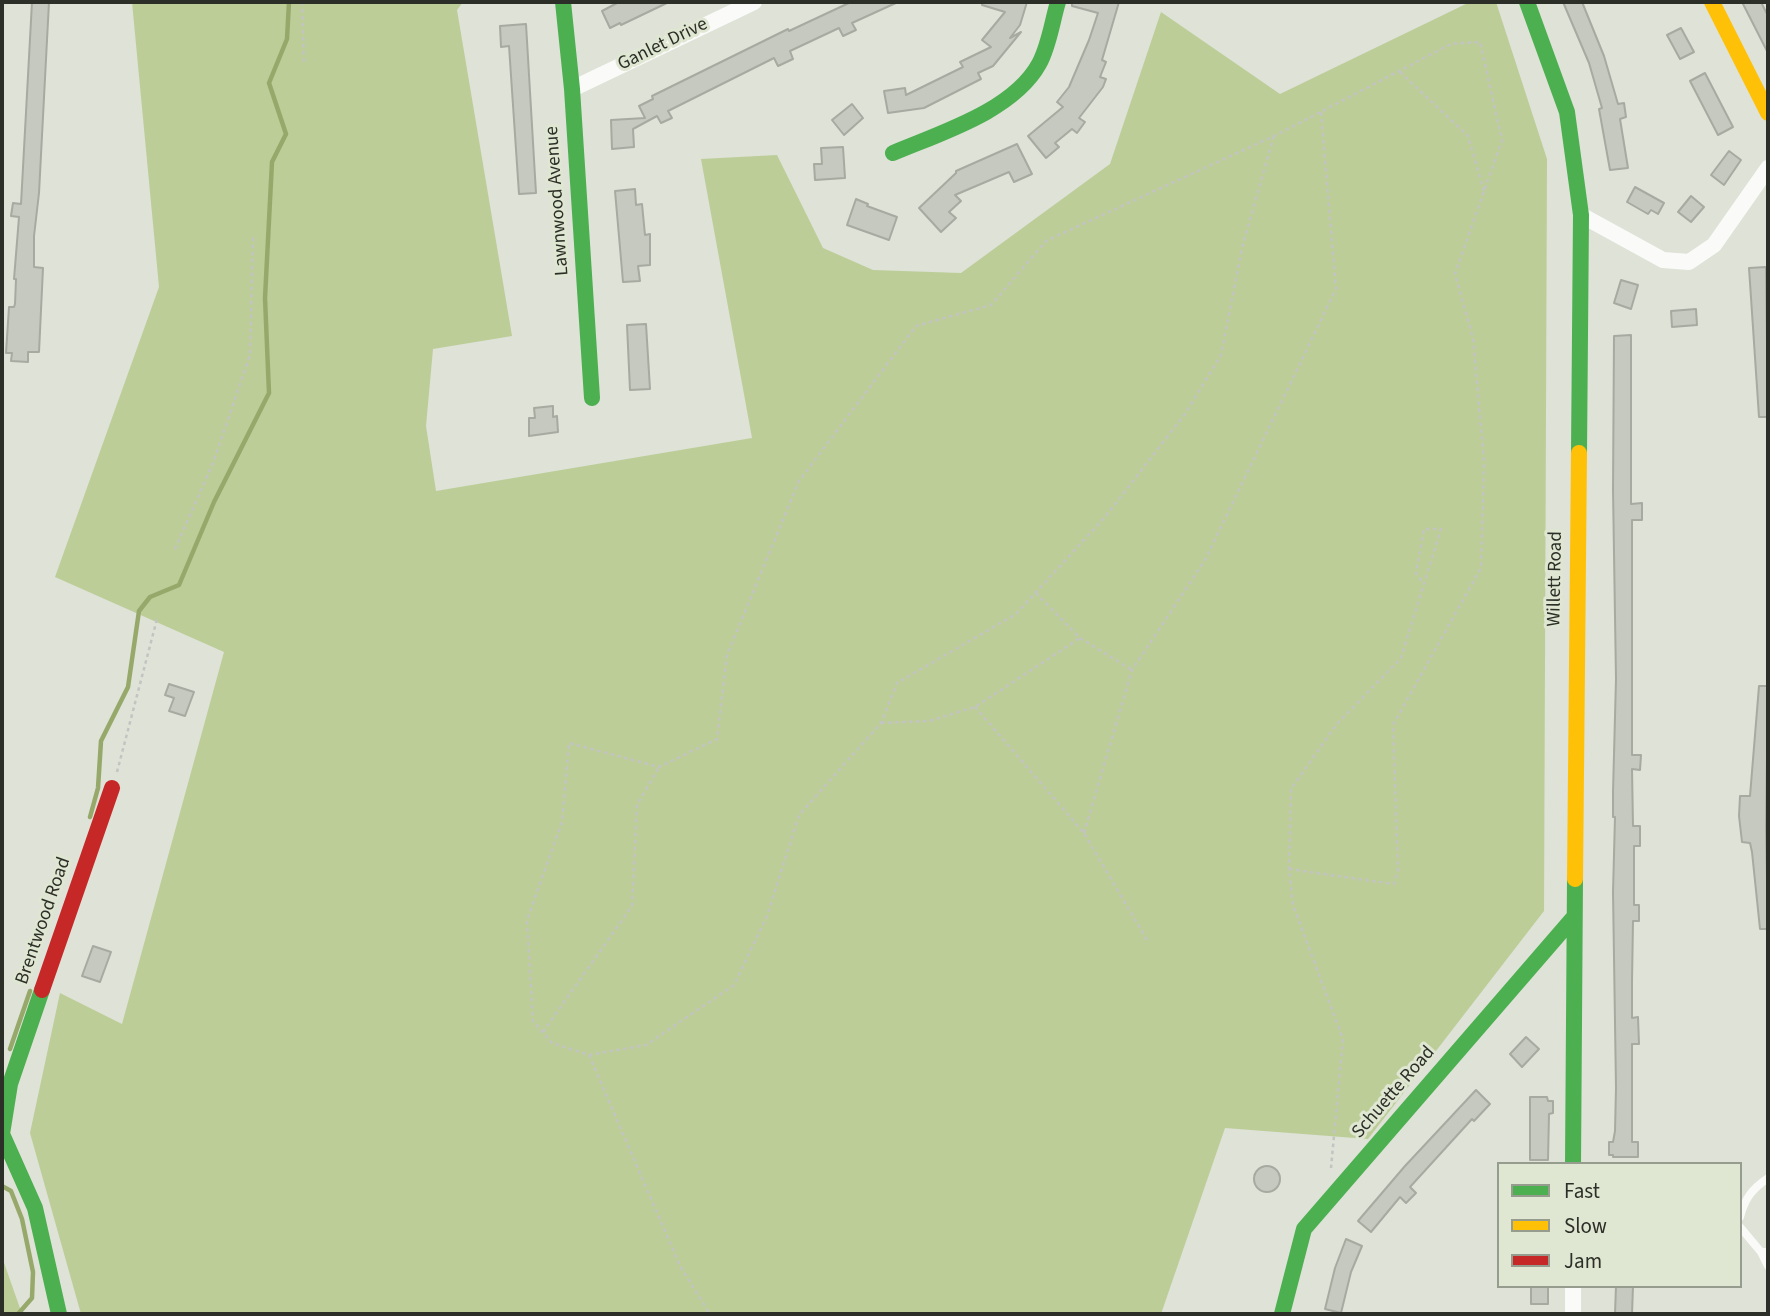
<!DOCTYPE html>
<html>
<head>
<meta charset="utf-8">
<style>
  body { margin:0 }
  #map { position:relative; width:1770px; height:1316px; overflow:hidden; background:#dee2d7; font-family:"Source Sans 3",sans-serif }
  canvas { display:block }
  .frame { position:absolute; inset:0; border:4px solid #2c2f27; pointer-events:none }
  .legend { position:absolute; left:1497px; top:1162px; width:245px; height:126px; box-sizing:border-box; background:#dfe6d2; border:2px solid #979d8e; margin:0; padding:9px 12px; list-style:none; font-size:21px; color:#2c2f27 }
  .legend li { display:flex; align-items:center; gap:14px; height:35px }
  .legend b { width:35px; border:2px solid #979d8e }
</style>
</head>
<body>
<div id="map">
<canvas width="1770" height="1316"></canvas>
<div class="frame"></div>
<ul class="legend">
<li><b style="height:9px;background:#4caf50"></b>Fast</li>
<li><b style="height:9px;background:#ffc107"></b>Slow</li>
<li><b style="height:9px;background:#c62828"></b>Jam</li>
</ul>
</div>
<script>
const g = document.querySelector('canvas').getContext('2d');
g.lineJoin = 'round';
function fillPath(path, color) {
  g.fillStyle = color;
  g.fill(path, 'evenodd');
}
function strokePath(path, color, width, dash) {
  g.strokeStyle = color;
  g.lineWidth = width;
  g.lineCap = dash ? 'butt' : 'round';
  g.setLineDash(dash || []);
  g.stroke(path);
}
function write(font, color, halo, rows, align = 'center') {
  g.font = font + ' "Source Sans 3",sans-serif';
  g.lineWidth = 6;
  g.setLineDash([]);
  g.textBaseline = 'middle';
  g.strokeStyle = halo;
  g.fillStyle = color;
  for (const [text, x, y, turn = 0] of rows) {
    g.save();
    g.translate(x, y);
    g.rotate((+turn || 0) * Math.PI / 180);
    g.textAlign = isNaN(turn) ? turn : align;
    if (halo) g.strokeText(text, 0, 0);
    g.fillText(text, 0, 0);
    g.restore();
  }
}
const forest = new Path2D(`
  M 132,2 L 463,2 L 457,10 L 512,336 L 433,349 L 426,426 L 436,491 L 752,438 L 701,159 L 777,155 L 823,248 L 873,270 L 961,273 L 1110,164 L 1161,12 L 1280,94 L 1470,2 L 1496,2 L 1547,159 L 1544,911 L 1368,1139 L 1225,1128 L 1161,1314 L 81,1314 L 30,1133 L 60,993 L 122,1024 L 224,652 L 55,577 L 159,287 Z
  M 2,1257 L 22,1314 L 2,1314 Z`);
const stream = new Path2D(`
  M 90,817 L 98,788 L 101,741 L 128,687 L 139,611 L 150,597 L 179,585 L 214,502 L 269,393 L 265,298 L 272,162 L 286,134 L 269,83 L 287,39 L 289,2
  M 10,1049 L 30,991
  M 2,1186 L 11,1191 L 22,1219 L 33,1272 L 32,1298 L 18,1314`);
const building = new Path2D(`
  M 32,2 L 49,2 L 39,193 L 34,236 L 34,267 L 43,268 L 39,352 L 28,352 L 28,362 L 11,361 L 12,353 L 6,353 L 9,307 L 14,307 L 15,304 L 16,279 L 14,279 L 19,217 L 11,216 L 13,203 L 21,204 Z
  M 619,2 L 669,2 L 621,25 L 620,23 L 610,28 L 602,11 Z
  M 851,2 L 898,2 L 852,23 L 856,30 L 843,36 L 839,28 L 790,51 L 793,59 L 778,66 L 774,58 L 668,111 L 672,118 L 661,123 L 657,116 L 633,129 L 634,147 L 612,149 L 611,120 L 645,118 L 639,106 L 653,99 L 652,96 L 788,29 L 789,31 Z
  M 983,2 L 1027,2 L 1020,25 L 1010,38 L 1021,32 L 993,66 L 978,73 L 981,79 L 924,108 L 888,113 L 884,91 L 905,88 L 906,95 L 963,67 L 960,62 L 991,47 L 982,40 L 1005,12 L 982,5 Z
  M 1072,2 L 1119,2 L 1102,60 L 1106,62 L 1100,77 L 1106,79 L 1103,87 L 1079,118 L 1085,122 L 1077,133 L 1072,129 L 1055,143 L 1059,147 L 1046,158 L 1028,136 L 1063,107 L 1057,102 L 1069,87 L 1089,40 L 1098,13 L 1072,6 Z
  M 1563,2 L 1582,2 L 1604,56 L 1618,104 L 1624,103 L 1626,117 L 1620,119 L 1628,168 L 1610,170 L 1599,109 L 1602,108 L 1589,63 Z
  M 1742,2 L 1761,2 L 1768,16 L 1768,53 Z
  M 526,24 L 536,193 L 519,194 L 509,46 L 501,47 L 500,26 Z
  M 1681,28 L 1694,52 L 1680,59 L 1667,35 Z
  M 1705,73 L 1733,127 L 1718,135 L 1690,81 Z
  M 852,104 L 863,118 L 844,135 L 832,120 Z
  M 1017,144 L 1032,174 L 1014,182 L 1009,172 L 955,195 L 961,201 L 949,212 L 956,218 L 941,232 L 919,208 L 956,173 L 956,171 Z
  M 843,147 L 845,178 L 815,180 L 814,164 L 822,164 L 821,148 Z
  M 1729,151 L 1741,160 L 1724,185 L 1711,175 Z
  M 1635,187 L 1664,203 L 1658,214 L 1651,210 L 1648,214 L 1627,202 Z
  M 635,189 L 636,205 L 642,204 L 645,235 L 650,234 L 650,265 L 638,266 L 640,281 L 623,282 L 615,191 Z
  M 1691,196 L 1704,207 L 1691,222 L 1678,212 Z
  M 856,199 L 868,204 L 867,206 L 897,217 L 889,240 L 847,225 Z
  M 1766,267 L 1768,417 L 1759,417 L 1749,268 Z
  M 1621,280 L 1638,285 L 1631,309 L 1614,303 Z
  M 1696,309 L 1697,325 L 1672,327 L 1671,311 Z
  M 646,324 L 650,389 L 630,390 L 627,325 Z
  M 1631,335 L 1631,504 L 1642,503 L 1642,520 L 1632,520 L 1632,755 L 1641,755 L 1640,770 L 1632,769 L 1633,826 L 1640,826 L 1640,846 L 1634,846 L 1634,905 L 1639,905 L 1639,921 L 1633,921 L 1632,981 L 1632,1018 L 1638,1017 L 1639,1044 L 1632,1044 L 1632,1142 L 1638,1142 L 1638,1157 L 1613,1157 L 1613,1155 L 1609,1155 L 1609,1142 L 1613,1142 L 1615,1131 L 1616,1088 L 1613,892 L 1615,817 L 1613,817 L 1613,792 L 1616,679 L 1613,490 L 1614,336 Z
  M 553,406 L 553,417 L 557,416 L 558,432 L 529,436 L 529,418 L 535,418 L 534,408 Z
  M 169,684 L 194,692 L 185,716 L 169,711 L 174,698 L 165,695 Z
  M 1759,686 L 1768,686 L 1766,827 L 1768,929 L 1760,929 L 1752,852 L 1750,843 L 1742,842 L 1739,816 L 1740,796 L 1750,796 Z
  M 93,946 L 111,952 L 100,982 L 82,976 Z
  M 1526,1037 L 1539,1049 L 1522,1067 L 1510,1054 Z
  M 1476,1090 L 1490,1104 L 1474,1121 L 1472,1119 L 1410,1187 L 1416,1193 L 1406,1203 L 1400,1197 L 1371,1232 L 1358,1221 L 1405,1166 Z
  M 1530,1097 L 1547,1097 L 1548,1101 L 1553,1101 L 1553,1113 L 1549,1114 L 1548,1160 L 1530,1160 Z
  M1254 1179a13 13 0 1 1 26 0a13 13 0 1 1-26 0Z
  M 1346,1239 L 1362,1246 L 1351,1272 L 1341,1313 L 1325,1309 L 1335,1268 Z
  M 1531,1286 L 1548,1286 L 1548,1304 L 1531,1304 Z
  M 1616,1286 L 1633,1286 L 1632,1314 L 1615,1314 Z`);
const path = new Path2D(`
  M 302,2 L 304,63
  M 1400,72 L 1468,136 L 1484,191
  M 1274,136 L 1243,244 L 1221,355 L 1185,414 L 1105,517 L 1016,614 L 897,683 L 881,723 L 799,815 L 767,916 L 734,985 L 646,1045 L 589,1055 L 552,1043 L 533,1021 L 527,920 L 562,822 L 569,743 L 659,767 L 717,739 L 727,655 L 799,481 L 916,326 L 991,305 L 1046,241 L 1274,136 L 1282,132 L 1451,44 L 1480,42 L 1502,140 L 1455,274 L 1473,338 L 1484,461 L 1481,568 L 1393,725 L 1398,871 L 1394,884 L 1289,869
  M 175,549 L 213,463 L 250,355 L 253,236
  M 1036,593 L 1080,638 L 1132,670
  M 975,707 L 1084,833 L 1147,940
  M 881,723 L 929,721 L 975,707 L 1080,638
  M 117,772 L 157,619
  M 1084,833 L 1132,670 L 1205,560 L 1336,289 L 1321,112
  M 543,1032 L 632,906 L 637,805 L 659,767
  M 589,1055 L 680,1266 L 710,1314
  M 1331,1168 L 1343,1039 L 1293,905 L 1289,869 L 1291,789 L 1336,725 L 1401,658 L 1441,529 L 1424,529 L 1416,573 L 1423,583`);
const lane = new Path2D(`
  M 1740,1217 C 1745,1198 1752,1189 1768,1178
  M 1740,1227 L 1761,1252 L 1768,1252
  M 1761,1252 L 1768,1266`);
const street = new Path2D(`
  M 572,89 L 754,2
  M 1581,215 L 1663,260 L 1689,262 L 1714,245 L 1768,168
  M 1573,1314 L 1573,1286`);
const fast = new Path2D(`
  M 563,2 L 572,89 L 592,398
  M 1527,2 L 1567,112 L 1581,215 L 1579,453
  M 893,153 C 940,133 1013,111 1039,64 C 1049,46 1052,22 1058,2
  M 42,990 L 10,1084 L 2,1134 L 35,1208 L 59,1314
  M 1573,1164 L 1575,879
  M 1282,1314 L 1304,1229 L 1574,917`);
const slow = new Path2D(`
  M 1712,2 L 1768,113
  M 1575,879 L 1579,453`);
const jam = new Path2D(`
  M 42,990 L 112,788`);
const streetNames = [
  ["Ganlet Drive",663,45,-26],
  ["Lawnwood Avenue",558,201,-94],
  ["Willett Road",1556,579,-89],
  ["Brentwood Road",44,921,-71],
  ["Schuette Road",1394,1093,-49]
];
fillPath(forest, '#bccd98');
strokePath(stream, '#97a96a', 4.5);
fillPath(building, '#c5c9bf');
strokePath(building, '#a6aaa1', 2);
strokePath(path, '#c3c4c1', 2.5, [3.5, 3.5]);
strokePath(lane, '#fafbf9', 8);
strokePath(street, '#fafbf9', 16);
strokePath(fast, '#4caf50', 16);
strokePath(slow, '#ffc107', 16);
strokePath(jam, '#c62828', 16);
write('19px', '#2c2f27', '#dfe6d2', streetNames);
</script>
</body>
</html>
